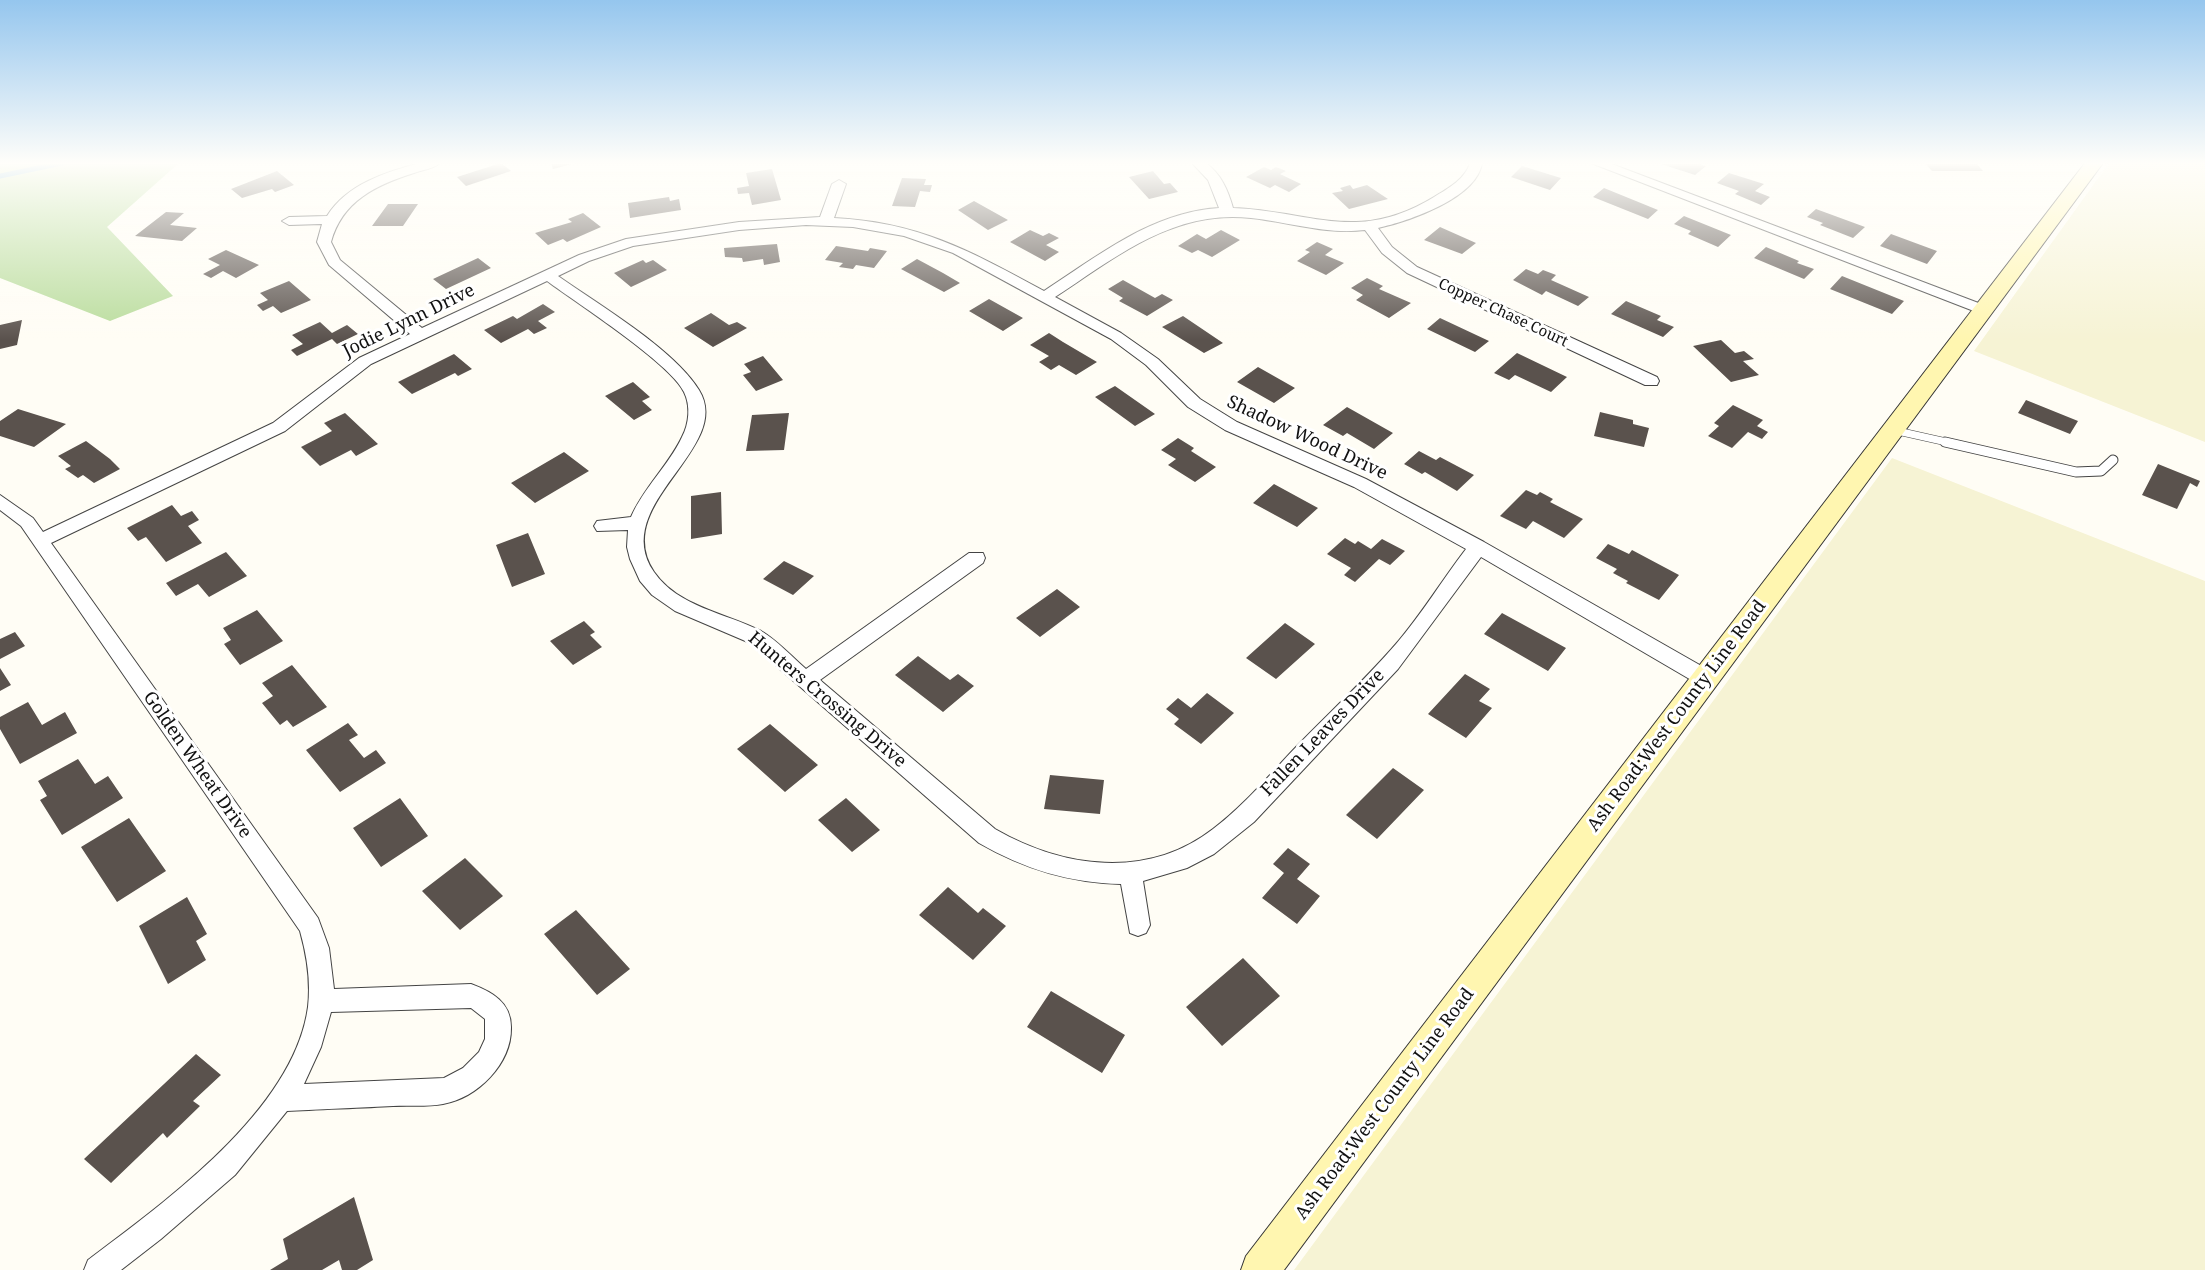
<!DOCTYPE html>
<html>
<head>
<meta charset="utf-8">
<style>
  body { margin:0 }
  canvas { display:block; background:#fffdf5 }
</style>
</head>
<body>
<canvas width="2205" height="1270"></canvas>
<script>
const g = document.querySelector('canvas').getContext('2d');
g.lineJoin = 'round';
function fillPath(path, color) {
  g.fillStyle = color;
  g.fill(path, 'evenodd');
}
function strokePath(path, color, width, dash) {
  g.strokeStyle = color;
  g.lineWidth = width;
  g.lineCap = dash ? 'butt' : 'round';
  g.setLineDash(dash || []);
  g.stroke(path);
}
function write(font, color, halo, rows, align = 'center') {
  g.font = font + ' "Noto Serif",serif';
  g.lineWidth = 6;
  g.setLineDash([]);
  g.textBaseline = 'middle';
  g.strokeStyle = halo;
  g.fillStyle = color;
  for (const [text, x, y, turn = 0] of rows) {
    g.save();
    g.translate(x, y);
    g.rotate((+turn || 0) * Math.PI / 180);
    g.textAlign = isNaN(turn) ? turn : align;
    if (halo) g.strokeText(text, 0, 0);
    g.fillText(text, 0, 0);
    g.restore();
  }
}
const farmland = new Path2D(`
  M 2109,163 L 2205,163 L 2205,442 L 1974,351 Z
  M 1892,458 L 2205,581 L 2205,1270 L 1294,1270 Z`);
const forest = new Path2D(`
  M 0,163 L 179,163 L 107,227 L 173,296 L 110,321 L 0,278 Z`);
const stream = new Path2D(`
  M 0,176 L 62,163`);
const building = new Path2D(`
  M 501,163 L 511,171 L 466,186 L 457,177 Z
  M 551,163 L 576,163 L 553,169 Z
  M 1658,163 L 1697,163 L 1706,166 L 1695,175 Z
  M 1925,163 L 1976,163 L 1983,171 L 1932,171 Z
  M 1522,166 L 1561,178 L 1550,190 L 1511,177 Z
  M 1264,167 L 1271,170 L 1276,167 L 1286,171 L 1280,174 L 1301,184 L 1289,192 L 1275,185 L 1270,188 L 1246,177 Z
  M 772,169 L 781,200 L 752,205 L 749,193 L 738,194 L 737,188 L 749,186 L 746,173 Z
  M 277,171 L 294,185 L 275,192 L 272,189 L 242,198 L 231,189 Z
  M 1153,171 L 1164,184 L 1170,183 L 1178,192 L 1149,199 L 1129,177 Z
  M 1729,173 L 1764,184 L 1755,191 L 1770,197 L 1761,205 L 1735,194 L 1739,191 L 1717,183 Z
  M 902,178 L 926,179 L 924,185 L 932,185 L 930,192 L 920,191 L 915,207 L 892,206 Z
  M 1350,185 L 1353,189 L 1367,185 L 1388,199 L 1349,209 L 1332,193 L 1343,191 L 1340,188 Z
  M 1604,188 L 1658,210 L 1648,219 L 1593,197 Z
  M 669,197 L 670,201 L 679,199 L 681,210 L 630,218 L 628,203 Z
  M 974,201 L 1008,220 L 988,230 L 958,210 Z
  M 388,204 L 418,204 L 403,226 L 372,226 Z
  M 1816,209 L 1865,227 L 1853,238 L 1820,225 L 1823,223 L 1807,217 Z
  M 166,212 L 184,213 L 170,225 L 197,228 L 182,241 L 135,236 Z
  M 583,213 L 601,227 L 567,242 L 563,239 L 548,245 L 535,233 L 572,222 L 568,219 Z
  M 1684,216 L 1731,235 L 1718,247 L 1688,234 L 1691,231 L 1674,224 Z
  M 1440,227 L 1476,243 L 1462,254 L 1424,240 Z
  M 1030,230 L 1043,236 L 1049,233 L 1059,238 L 1046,245 L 1059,252 L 1045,261 L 1010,242 Z
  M 1221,230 L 1240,240 L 1212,257 L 1198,250 L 1192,253 L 1178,246 L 1197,234 L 1206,239 Z
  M 1891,234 L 1937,251 L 1927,264 L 1880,246 Z
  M 1317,242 L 1333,249 L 1325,255 L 1344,263 L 1326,275 L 1297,261 L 1310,252 L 1305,250 Z
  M 777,244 L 780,262 L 764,265 L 763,259 L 743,262 L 742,258 L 725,257 L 724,248 Z
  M 836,246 L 868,251 L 870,248 L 887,251 L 874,268 L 856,265 L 853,269 L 839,267 L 843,263 L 825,260 Z
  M 1766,247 L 1799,261 L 1797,263 L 1814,269 L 1804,279 L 1754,258 Z
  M 226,250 L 259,265 L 236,278 L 223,271 L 211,278 L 203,274 L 220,265 L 208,259 Z
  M 478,258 L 491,268 L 446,289 L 433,279 Z
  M 917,259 L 943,273 L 960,283 L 944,292 L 901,269 Z
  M 643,260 L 646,263 L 653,260 L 667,270 L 631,287 L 614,273 Z
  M 1526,269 L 1538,274 L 1543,270 L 1556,275 L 1551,280 L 1589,297 L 1578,306 L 1546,291 L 1542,295 L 1513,280 Z
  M 1842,276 L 1904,301 L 1892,314 L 1830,289 Z
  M 1367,278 L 1383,286 L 1379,289 L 1411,303 L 1389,318 L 1356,300 L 1363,295 L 1351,288 Z
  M 1123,280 L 1155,298 L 1162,294 L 1173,300 L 1147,316 L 1119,301 L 1123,298 L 1108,289 Z
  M 289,281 L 311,300 L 281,313 L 273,306 L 263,311 L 257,305 L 268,300 L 260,293 Z
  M 989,299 L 1023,318 L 1003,331 L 969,311 Z
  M 1626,301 L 1661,316 L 1657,320 L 1674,327 L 1663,337 L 1611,314 Z
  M 543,304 L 555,312 L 538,321 L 547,328 L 534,334 L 528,329 L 501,343 L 484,330 L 513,316 L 517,319 Z
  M 711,313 L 729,325 L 737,322 L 747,328 L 713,347 L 684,328 Z
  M 1183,316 L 1223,343 L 1204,353 L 1162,327 Z
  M 1440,318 L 1489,341 L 1475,352 L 1427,329 Z
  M 22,320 L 17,345 L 0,349 L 0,325 Z
  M 320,322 L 332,333 L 347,325 L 358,334 L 337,344 L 332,339 L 297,356 L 291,350 L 303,344 L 292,335 Z
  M 1049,333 L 1063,342 L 1097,362 L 1076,375 L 1059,365 L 1051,370 L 1039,362 L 1049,356 L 1030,345 Z
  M 1721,340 L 1735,353 L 1744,351 L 1754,359 L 1743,361 L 1759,375 L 1731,382 L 1693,346 Z
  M 1517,353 L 1567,377 L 1551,392 L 1515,375 L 1509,380 L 1494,373 Z
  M 454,354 L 472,369 L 458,376 L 455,373 L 412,394 L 398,382 Z
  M 763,356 L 783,380 L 756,391 L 743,375 L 751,372 L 744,364 Z
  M 1258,367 L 1295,388 L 1274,403 L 1237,382 Z
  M 633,382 L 650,397 L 642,401 L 652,410 L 634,420 L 605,396 Z
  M 1115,386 L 1155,414 L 1135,426 L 1095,397 Z
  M 2026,400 L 2078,421 L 2070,434 L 2018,413 Z
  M 1733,405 L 1763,420 L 1757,426 L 1768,432 L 1762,439 L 1748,432 L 1732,448 L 1708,436 L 1719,426 L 1714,423 Z
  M 1347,407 L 1393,433 L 1374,449 L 1347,433 L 1343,436 L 1323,425 Z
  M 18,409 L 66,424 L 34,447 L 0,436 L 0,421 Z
  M 1600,412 L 1633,420 L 1633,424 L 1649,428 L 1644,447 L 1594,436 Z
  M 345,413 L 378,444 L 356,456 L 351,450 L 320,466 L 301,447 L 332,431 L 324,423 Z
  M 789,413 L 784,450 L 746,451 L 752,415 Z
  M 1178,438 L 1194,448 L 1191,451 L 1216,467 L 1195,482 L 1168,465 L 1176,459 L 1161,450 Z
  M 86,441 L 110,459 L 120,469 L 94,483 L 83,475 L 78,478 L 65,469 L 71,466 L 58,456 Z
  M 1419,451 L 1436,460 L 1440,457 L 1474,475 L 1457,491 L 1425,472 L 1422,474 L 1404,464 Z
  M 564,452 L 589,471 L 535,503 L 511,483 Z
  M 2158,464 L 2200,481 L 2197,487 L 2190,483 L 2177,509 L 2142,495 Z
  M 1274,484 L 1318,508 L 1297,527 L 1253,503 Z
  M 1526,490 L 1537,495 L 1540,492 L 1553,499 L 1550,502 L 1583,519 L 1564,538 L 1533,521 L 1526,529 L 1500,516 Z
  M 721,492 L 722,534 L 691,539 L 691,496 Z
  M 172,505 L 181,516 L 192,511 L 199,520 L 188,526 L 202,543 L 166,562 L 146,537 L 138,541 L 127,528 Z
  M 528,533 L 545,574 L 512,587 L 496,545 Z
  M 1345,538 L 1355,544 L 1358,541 L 1371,549 L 1382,539 L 1405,551 L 1390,565 L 1379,559 L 1355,582 L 1344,575 L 1351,568 L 1327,554 Z
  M 1608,544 L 1629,554 L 1632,550 L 1679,575 L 1659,600 L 1626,583 L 1628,581 L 1613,573 L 1617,569 L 1596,558 Z
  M 226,552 L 247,576 L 209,597 L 198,584 L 176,596 L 166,583 Z
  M 784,561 L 814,576 L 793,595 L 763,579 Z
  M 1057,589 L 1080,607 L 1040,637 L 1016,618 Z
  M 257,610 L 283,641 L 240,665 L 224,644 L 231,640 L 223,628 Z
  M 1502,613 L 1566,648 L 1548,671 L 1484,634 Z
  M 584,621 L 595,632 L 590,635 L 602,647 L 573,665 L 550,641 Z
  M 1285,623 L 1315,644 L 1276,679 L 1246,658 Z
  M 15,632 L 25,646 L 0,659 L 0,639 Z
  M 918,656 L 950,680 L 958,674 L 974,686 L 943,712 L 895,675 Z
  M 292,665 L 327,707 L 293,727 L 287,720 L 280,725 L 262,703 L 273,696 L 262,683 Z
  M 0,668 L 11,685 L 0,691 Z
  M 1465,674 L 1490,689 L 1479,701 L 1492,708 L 1466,738 L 1428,714 Z
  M 1207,693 L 1234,713 L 1201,744 L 1174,724 L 1179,719 L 1166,709 L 1178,698 L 1191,708 Z
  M 28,702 L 42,725 L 65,712 L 77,733 L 20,764 L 0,729 L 0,717 Z
  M 348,723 L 358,735 L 349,740 L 364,758 L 376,750 L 386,763 L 340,792 L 306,750 Z
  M 770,724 L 818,765 L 785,792 L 737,749 Z
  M 78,759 L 95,784 L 108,776 L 123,798 L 62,835 L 40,800 L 47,796 L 38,781 Z
  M 1393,768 L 1424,790 L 1377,839 L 1346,815 Z
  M 1050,775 L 1104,780 L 1100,814 L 1044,809 Z
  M 400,798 L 428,836 L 381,867 L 353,828 Z
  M 846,798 L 880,830 L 852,852 L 818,820 Z
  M 129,818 L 166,871 L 117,902 L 81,847 Z
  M 1288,848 L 1310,864 L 1297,879 L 1320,896 L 1297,924 L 1262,898 L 1284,873 L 1273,864 Z
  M 465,858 L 503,896 L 460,930 L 422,891 Z
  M 948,887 L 978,913 L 983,908 L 1006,926 L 973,960 L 919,915 Z
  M 187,897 L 207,934 L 196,941 L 206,960 L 168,984 L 139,926 Z
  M 576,910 L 630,969 L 597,995 L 544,934 Z
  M 1243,958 L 1280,996 L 1222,1046 L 1186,1007 Z
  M 1051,991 L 1125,1035 L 1102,1073 L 1027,1027 Z
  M 196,1054 L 221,1075 L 193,1101 L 200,1106 L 167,1138 L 163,1133 L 111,1183 L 84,1159 Z
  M 354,1197 L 373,1260 L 357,1270 L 342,1270 L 339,1260 L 322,1270 L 270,1270 L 288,1259 L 283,1239 Z`);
const laneFar1 = new Path2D(`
  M 1893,430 L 1951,443`);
const lane = new Path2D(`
  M 1945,442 L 2076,472 L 2101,471 L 2113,460`);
const street = new Path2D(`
  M 420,163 L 440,163 C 433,169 422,170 414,173 C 376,185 342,201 331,242 L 340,260 L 422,328 L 579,255 L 626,239 L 739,222 L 820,217 L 832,184 L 839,180 L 846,184 L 834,218 C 919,222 972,252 1044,291 C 1098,256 1152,212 1219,208 L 1208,180 L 1192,163 L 1206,163 C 1221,174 1228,190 1233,208 C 1312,211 1357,244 1434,197 C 1449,188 1465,179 1470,163 L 1482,163 C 1477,198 1409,221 1378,228 L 1392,247 L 1417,267 L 1657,377 L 1659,381 L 1657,385 L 1645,385 L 1407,273 L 1382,253 L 1365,230 C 1326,235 1289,222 1251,218 C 1174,209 1116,257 1055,297 L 1121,333 L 1158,359 L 1200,399 L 1237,422 L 1366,479 L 1484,542 L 1712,672 L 1715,678 L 1712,684 L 1705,686 L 1698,684 L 1481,557 L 1398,669 L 1254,822 L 1214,854 L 1187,868 L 1143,881 L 1150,925 L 1146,933 L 1138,936 L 1130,933 L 1121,884 C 1069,883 1024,869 979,843 L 750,643 L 675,611 L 652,595 L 640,581 L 630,559 L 627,547 L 628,530 L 597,531 L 594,526 L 597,521 L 631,517 C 644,487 669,465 682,437 C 689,424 691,406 684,392 C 670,363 578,304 547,281 L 371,364 L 285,431 L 51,543 L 318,918 L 329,948 L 334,989 L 471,984 C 492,992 511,1002 511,1027 C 512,1064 477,1098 443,1104 C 427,1107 409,1105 393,1106 C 358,1108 322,1109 287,1111 L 235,1175 L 161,1239 L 121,1270 L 84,1270 L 88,1260 C 165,1202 294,1110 308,1007 C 311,981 307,956 300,931 L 21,526 L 0,510 L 0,495 L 33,518 L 43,532 L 273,423 L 359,358 L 410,334 L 329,265 L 317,242 L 322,224 L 289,225 L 282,221 L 289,217 L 327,216 C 347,184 386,172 420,163 ZM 806,225 L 853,227 L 904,236 L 953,253 L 1111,339 L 1146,365 L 1188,407 L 1225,430 L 1354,487 L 1466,549 C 1442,580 1422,614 1396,644 C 1365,680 1330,712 1297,746 C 1270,774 1245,805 1213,829 C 1147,880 1063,868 995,829 L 820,680 L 983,563 L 985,558 L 983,553 L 969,553 L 806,669 C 792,657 777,640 761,631 C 726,613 678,607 654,572 C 608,504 735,448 699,390 C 674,349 599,305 558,276 L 589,261 L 633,246 L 739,230 ZM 471,1008 L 485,1019 L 485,1039 L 479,1052 L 463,1068 L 444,1078 L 304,1084 L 321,1047 L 331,1012 Z
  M 1591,163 L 1609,163 L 1989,307 L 1992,310 L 1984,315 L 1979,313 Z`);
const secondary = new Path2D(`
  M 2085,163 L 2103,163 L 1284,1270 L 1241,1270 L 1246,1256 Z`);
const farStreetnames = [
  ["Copper Chase Court",1503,313,25]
];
const streetNames = [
  ["Jodie Lynn Drive",409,321,-26],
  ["Shadow Wood Drive",1307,438,25],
  ["Hunters Crossing Drive",827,700,40],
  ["Ash Road;West County Line Road",1677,716,-53],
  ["Fallen Leaves Drive",1323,733,-46],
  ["Golden Wheat Drive",197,765,55],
  ["Ash Road;West County Line Road",1385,1104,-53]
];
fillPath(farmland, '#f6f3d4');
fillPath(forest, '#b9dc9c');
strokePath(stream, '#3f96cf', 5);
fillPath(building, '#5a524d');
strokePath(laneFar1, '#444', 8);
strokePath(lane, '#444', 11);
strokePath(street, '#444', 2);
strokePath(secondary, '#333', 2);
strokePath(laneFar1, '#fff', 7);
strokePath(lane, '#fff', 9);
fillPath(street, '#fff');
fillPath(secondary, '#fff6b0');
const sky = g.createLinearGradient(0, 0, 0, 340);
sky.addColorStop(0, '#95c6ee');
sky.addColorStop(0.48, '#fffefa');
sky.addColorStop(1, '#fffefa00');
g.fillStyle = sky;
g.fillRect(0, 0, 2205, 340);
write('15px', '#111', '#fff', farStreetnames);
write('18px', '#111', '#fff', streetNames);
</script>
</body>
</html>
